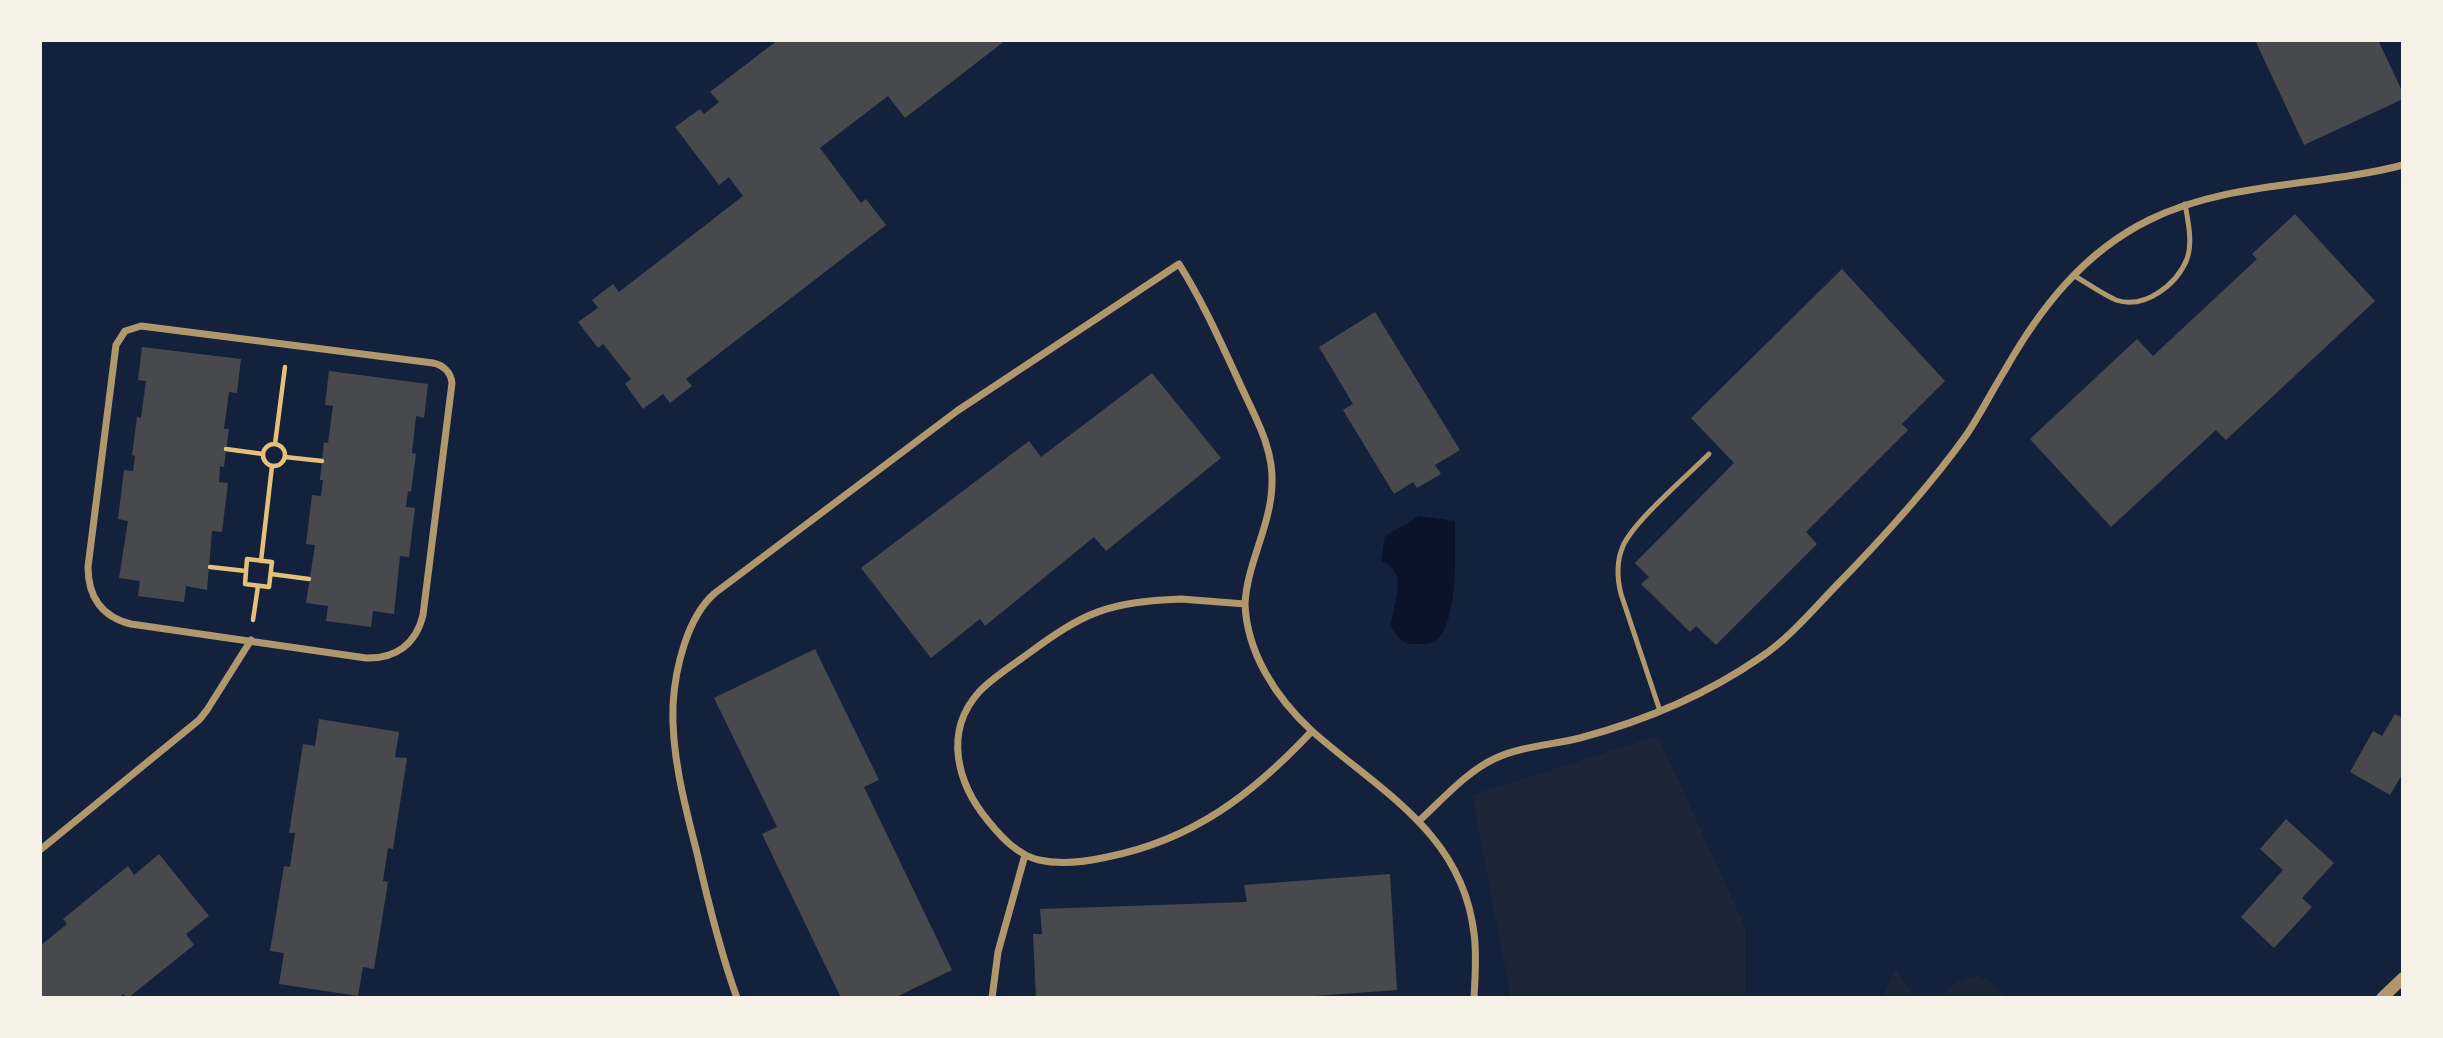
<!DOCTYPE html>
<html>
<head>
<meta charset="utf-8">
<style>
  body { margin:0 }
  #map { position:relative; width:2443px; height:1038px; overflow:hidden; background:#14213d; font-family:"DejaVu Sans",sans-serif }
  canvas { display:block }
  .frame { position:absolute; inset:0; border:42px solid #f6f1e7; pointer-events:none }
</style>
</head>
<body>
<div id="map">
<canvas width="2443" height="1038"></canvas>
<div class="frame"></div>
</div>
<script>
const g = document.querySelector('canvas').getContext('2d');
g.lineJoin = 'round';
function fillPath(path, color) {
  g.fillStyle = color;
  g.fill(path, 'evenodd');
}
function strokePath(path, color, width, dash) {
  g.strokeStyle = color;
  g.lineWidth = width;
  g.lineCap = dash ? 'butt' : 'round';
  g.setLineDash(dash || []);
  g.stroke(path);
}
const green = new Path2D(`
  M 1658,736 L 1745,927 L 1745,998 L 1511,998 L 1472,795 Z
  M 1895,968 L 1915,998 L 1883,998 Z
  M 1978,976 L 1992,982 L 2005,998 L 1942,998 C 1950,984 1963,977 1978,976 Z`);
const water = new Path2D(`
  M 1419,516 L 1455,521 C 1455,549 1459,619 1437,640 C 1431,645 1423,644 1416,644 C 1402,645 1397,637 1391,626 C 1393,604 1410,571 1381,561 L 1385,536 Z`);
const building = new Path2D(`
  M 778,40 L 1006,40 L 905,118 L 888,96 L 820,148 L 861,203 L 866,199 L 886,225 L 686,379 L 692,386 L 670,403 L 663,394 L 643,409 L 625,384 L 631,379 L 603,344 L 598,348 L 578,322 L 598,308 L 592,300 L 613,284 L 619,292 L 743,196 L 729,177 L 719,185 L 675,127 L 700,109 L 704,114 L 719,102 L 710,92 Z
  M 2255,40 L 2378,40 L 2403,93 L 2403,99 L 2304,145 Z
  M 2295,214 L 2375,301 L 2226,440 L 2216,430 L 2111,527 L 2030,439 L 2137,339 L 2153,356 L 2257,259 L 2252,254 Z
  M 1842,269 L 1945,381 L 1902,424 L 1908,430 L 1806,532 L 1817,544 L 1716,645 L 1696,626 L 1690,632 L 1641,584 L 1649,577 L 1635,563 L 1734,463 L 1691,418 Z
  M 1375,312 L 1460,450 L 1435,465 L 1441,474 L 1417,488 L 1413,482 L 1394,494 L 1343,410 L 1353,404 L 1319,347 Z
  M 142,347 L 241,359 L 237,393 L 229,392 L 224,429 L 229,429 L 224,467 L 220,466 L 219,482 L 228,483 L 222,532 L 212,531 L 207,590 L 186,586 L 184,602 L 138,596 L 140,581 L 119,578 L 128,521 L 118,519 L 124,470 L 133,471 L 135,456 L 132,455 L 137,417 L 141,418 L 146,381 L 138,380 Z
  M 329,371 L 428,384 L 424,418 L 416,416 L 412,453 L 416,454 L 411,492 L 408,491 L 406,507 L 415,508 L 409,557 L 400,556 L 394,614 L 373,611 L 371,627 L 326,621 L 328,606 L 306,603 L 315,545 L 306,544 L 312,495 L 321,496 L 323,480 L 320,480 L 324,442 L 328,443 L 333,406 L 325,405 Z
  M 1152,373 L 1221,458 L 1106,551 L 1094,537 L 985,626 L 980,619 L 931,658 L 861,568 L 1029,441 L 1041,457 Z
  M 815,649 L 879,780 L 864,787 L 952,970 L 894,998 L 841,998 L 762,834 L 777,827 L 714,698 Z
  M 2395,714 L 2403,718 L 2403,773 L 2390,795 L 2350,772 L 2373,731 L 2382,736 Z
  M 319,719 L 399,732 L 395,757 L 407,758 L 393,849 L 388,848 L 383,881 L 388,882 L 374,969 L 363,967 L 358,996 L 279,984 L 284,953 L 270,951 L 284,866 L 290,867 L 295,833 L 289,833 L 303,744 L 315,746 Z
  M 2286,819 L 2334,863 L 2302,898 L 2312,907 L 2274,948 L 2241,917 L 2283,870 L 2260,849 Z
  M 159,854 L 209,916 L 186,934 L 194,945 L 128,998 L 123,994 L 119,998 L 40,998 L 40,946 L 67,924 L 63,919 L 128,866 L 134,875 Z
  M 1390,874 L 1397,990 L 1287,998 L 1036,998 L 1033,934 L 1042,934 L 1040,909 L 1247,902 L 1244,885 Z`);
const path = new Path2D(`
  M263 455a11 11 0 1 1 22 0a11 11 0 1 1-22 0Z
  M 275,444 L 285,367
  M 226,449 L 263,454
  M 285,457 L 322,461
  M 247,559 L 272,562 L 269,587 L 245,584 Z
  M 261,561 L 272,466
  M 210,567 L 246,571
  M 271,574 L 309,579
  M 253,620 L 258,586`);
const service = new Path2D(`
  M 2073,275 C 2087,283 2102,294 2116,300 C 2145,310 2177,284 2187,259 C 2193,242 2188,221 2185,204
  M 1660,711 L 1621,594 C 1617,578 1616,562 1623,546 C 1634,521 1687,476 1709,454`);
const minor = new Path2D(`
  M 141,326 L 433,363 C 443,365 451,372 452,383 L 423,615 C 416,644 396,659 366,658 L 131,624 C 102,617 88,597 88,567 L 116,345 L 125,331 Z
  M 1181,599 L 1245,604 C 1247,653 1276,698 1312,731 C 1253,794 1193,840 1107,857 C 1085,862 1061,865 1039,860 C 1018,855 1002,838 989,822 C 957,784 943,732 979,692 C 992,678 1010,667 1025,656 C 1084,612 1107,602 1181,599 Z
  M 1312,731 C 1381,792 1462,833 1474,933 C 1477,955 1475,977 1474,998
  M 1419,821 C 1442,800 1467,771 1496,758 C 1522,746 1552,745 1580,738 C 1644,721 1706,695 1761,657 C 1788,639 1810,613 1833,589 C 1880,541 1928,489 1967,434 C 1981,413 1992,391 2005,370 C 2040,308 2084,252 2149,220 C 2228,181 2319,187 2403,165
  M 40,850 L 199,720 L 207,710 L 251,640
  M 737,998 C 720,951 708,902 697,853 C 685,806 671,754 673,705 C 675,669 687,617 715,593 L 957,411 L 1179,264 C 1203,302 1221,343 1240,384 C 1254,415 1274,448 1272,484 C 1271,526 1247,563 1245,604
  M 992,998 L 998,952 L 1025,855`);
const tertiary = new Path2D(`
  M 2382,998 L 2403,978`);
fillPath(green, '#1d2539');
fillPath(water, '#0b132b');
fillPath(building, '#48494c');
strokePath(path, '#e5c07b', 4.5);
strokePath(service, '#b1986c', 5);
strokePath(minor, '#b1986c', 7);
strokePath(tertiary, '#b1986c', 12);
</script>
</body>
</html>
